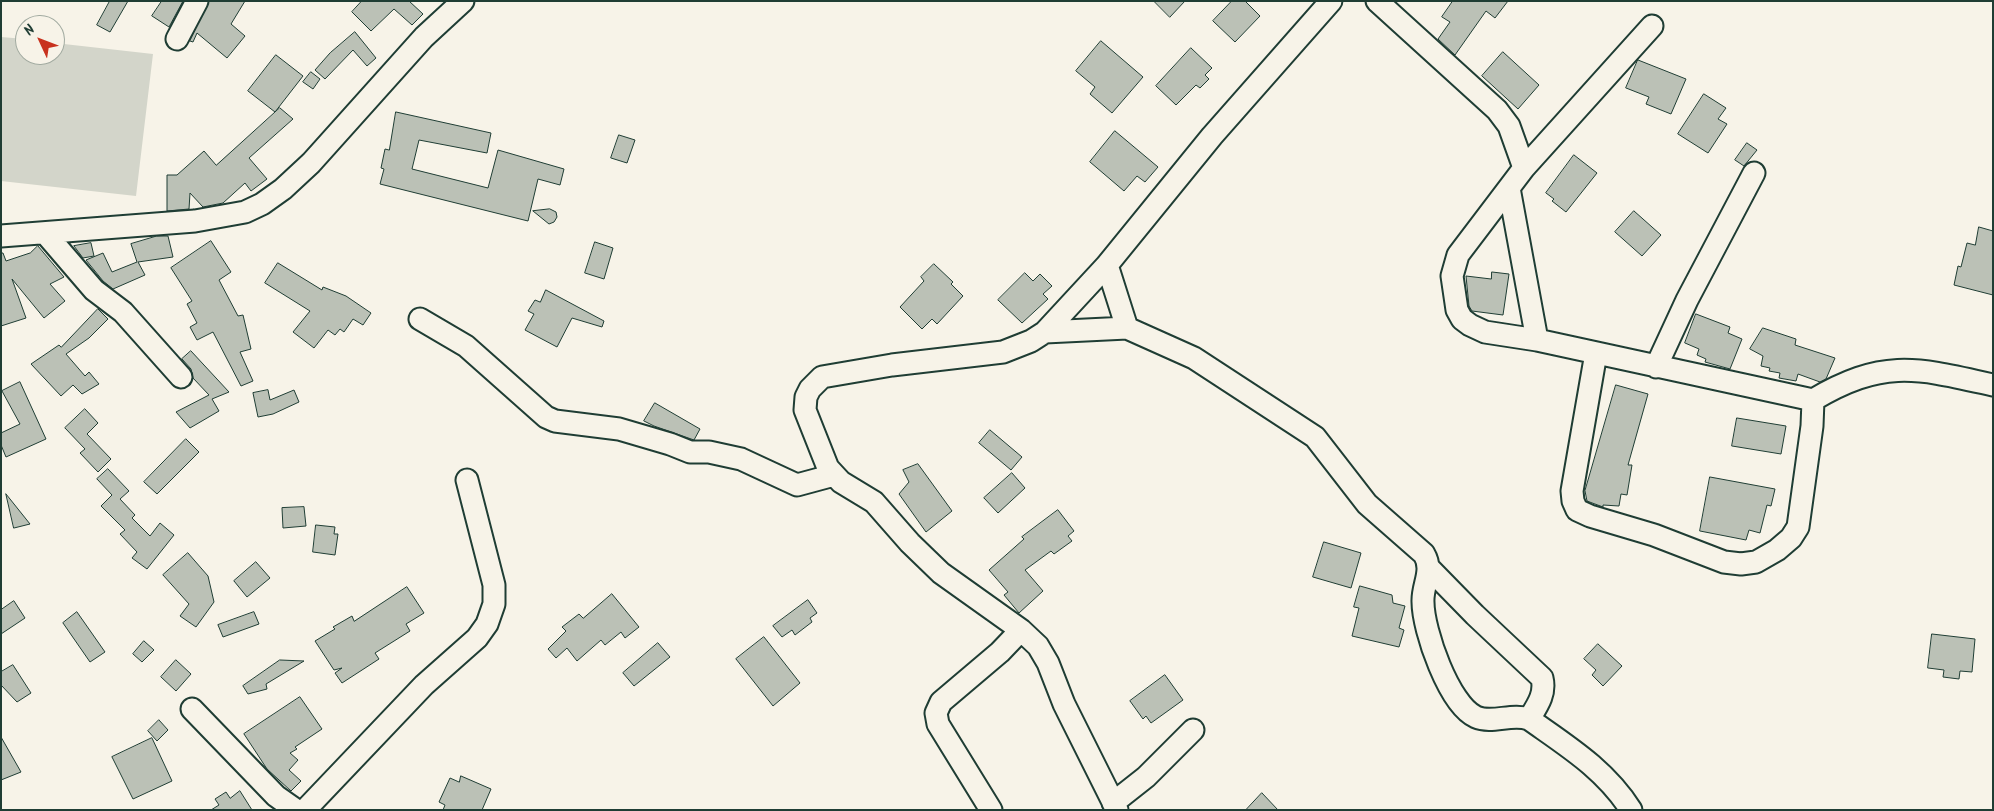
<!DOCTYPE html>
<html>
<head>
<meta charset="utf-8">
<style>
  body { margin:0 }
  #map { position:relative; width:1994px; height:811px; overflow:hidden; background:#f7f3e8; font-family:Kalam,sans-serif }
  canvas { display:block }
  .frame { position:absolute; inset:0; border:2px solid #1f3d34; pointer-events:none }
  .north { position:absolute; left:15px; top:15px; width:50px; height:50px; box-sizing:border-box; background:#f7f3e8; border:1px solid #a1aaa0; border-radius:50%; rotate:313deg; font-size:14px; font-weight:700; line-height:20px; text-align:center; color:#1f3d34 }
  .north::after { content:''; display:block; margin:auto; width:18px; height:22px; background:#c8321e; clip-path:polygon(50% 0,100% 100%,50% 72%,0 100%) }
</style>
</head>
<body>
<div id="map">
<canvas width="1994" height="811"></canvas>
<div class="frame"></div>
<div class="north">N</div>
</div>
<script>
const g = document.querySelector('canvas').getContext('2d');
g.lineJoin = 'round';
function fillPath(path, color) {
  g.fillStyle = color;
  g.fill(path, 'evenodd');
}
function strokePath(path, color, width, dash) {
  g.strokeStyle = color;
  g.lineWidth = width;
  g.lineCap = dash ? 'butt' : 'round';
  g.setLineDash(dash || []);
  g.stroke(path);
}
const green = new Path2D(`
  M 1,37 L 25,39 L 25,55 L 55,55 L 55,43 L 153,54 L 136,196 L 1,181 Z`);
const building = new Path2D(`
  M 110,1 L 128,1 L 110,32 L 97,25 Z
  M 162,1 L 183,1 L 169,27 L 152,16 Z
  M 209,1 L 245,1 L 231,24 L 245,36 L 227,58 L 197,33 L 193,42 L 190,41 Z
  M 362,1 L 409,1 L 423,14 L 412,25 L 394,9 L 371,31 L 352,12 Z
  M 1154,1 L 1185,1 L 1170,17 Z
  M 1232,1 L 1245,1 L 1260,16 L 1235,42 L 1213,21 Z
  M 1453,1 L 1508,1 L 1495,18 L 1486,11 L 1455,55 L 1438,39 L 1450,22 L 1442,17 Z
  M 355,32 L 376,58 L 367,66 L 353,50 L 325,79 L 315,70 L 330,53 Z
  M 1101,41 L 1143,77 L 1112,113 L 1090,94 L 1095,87 L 1076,71 Z
  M 1191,48 L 1212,68 L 1205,75 L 1209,79 L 1200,88 L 1196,85 L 1176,105 L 1156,86 Z
  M 1503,52 L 1539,85 L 1518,109 L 1482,76 Z
  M 276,55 L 303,76 L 275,112 L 248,91 Z
  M 1638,60 L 1686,79 L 1671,114 L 1646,104 L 1649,97 L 1626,88 Z
  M 311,72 L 320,79 L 313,89 L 303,82 Z
  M 1704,94 L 1726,108 L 1718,119 L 1727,124 L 1708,153 L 1678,134 Z
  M 280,108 L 293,119 L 249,158 L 267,179 L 251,191 L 245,183 L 223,203 L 203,207 L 190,193 L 189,209 L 167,211 L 167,175 L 177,175 L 204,151 L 216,165 Z
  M 396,112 L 491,133 L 487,153 L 419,140 L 412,169 L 488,188 L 498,150 L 564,169 L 560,185 L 538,179 L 528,221 L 380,184 L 384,169 L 381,168 L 385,149 L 389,150 Z
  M 1115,131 L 1158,167 L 1145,182 L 1137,176 L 1124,191 L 1090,162 Z
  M 619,135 L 635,140 L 627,163 L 611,158 Z
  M 1747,143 L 1757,150 L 1744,166 L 1735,160 Z
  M 1574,155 L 1597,173 L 1566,212 L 1552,201 L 1554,199 L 1546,193 Z
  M 550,209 L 556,212 L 557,217 L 554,222 L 549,224 L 533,211 Z
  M 1634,211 L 1661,235 L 1642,256 L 1615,232 Z
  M 1979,227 L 1993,231 L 1993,295 L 1954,285 L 1958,266 L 1961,267 L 1967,243 L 1975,245 Z
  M 157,236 L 168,236 L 173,257 L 138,262 L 145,275 L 113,289 L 103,281 L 86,260 L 103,253 L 112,272 L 137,262 L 131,244 Z
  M 211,241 L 231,272 L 219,280 L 238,316 L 243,315 L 251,349 L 240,352 L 253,381 L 241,386 L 213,332 L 197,340 L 190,327 L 197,323 L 187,304 L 192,301 L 171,268 Z
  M 595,242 L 613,248 L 604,279 L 585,273 Z
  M 91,243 L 94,256 L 83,258 L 74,246 Z
  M 38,246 L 64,277 L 50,284 L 65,301 L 44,318 L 12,279 L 26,318 L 1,326 L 1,253 L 3,253 L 6,261 L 30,253 Z
  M 278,263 L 322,290 L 323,287 L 346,296 L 371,313 L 363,325 L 353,319 L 344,332 L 340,329 L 335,335 L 328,330 L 314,348 L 293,332 L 310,311 L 265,283 Z
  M 934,264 L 953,282 L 951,284 L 963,296 L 937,324 L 932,319 L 922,329 L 900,307 L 924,281 L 921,277 Z
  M 1492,272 L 1509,274 L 1503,315 L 1472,311 L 1469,306 L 1466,276 L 1491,279 Z
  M 1025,273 L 1033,281 L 1040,274 L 1052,286 L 1043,294 L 1048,299 L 1022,323 L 998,300 Z
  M 546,290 L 604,321 L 602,327 L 572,318 L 557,347 L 525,330 L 534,314 L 528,311 L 535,300 L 540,302 Z
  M 98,309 L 108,319 L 89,338 L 66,354 L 85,376 L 89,372 L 99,384 L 82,394 L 73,385 L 61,396 L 31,364 L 59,345 L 61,347 Z
  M 1696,314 L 1730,327 L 1728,333 L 1742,339 L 1730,369 L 1705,362 L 1706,359 L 1697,355 L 1699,349 L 1685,343 Z
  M 1763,328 L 1796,339 L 1795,345 L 1835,358 L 1826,379 L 1820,382 L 1798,374 L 1796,381 L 1779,378 L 1780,373 L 1769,371 L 1770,368 L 1761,366 L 1763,356 L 1750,349 Z
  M 191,351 L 229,392 L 212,399 L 219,411 L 190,428 L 176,412 L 209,395 L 193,378 L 191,369 L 182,359 Z
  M 20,382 L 46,439 L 6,457 L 1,445 L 1,433 L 20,424 L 2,391 Z
  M 1616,385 L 1648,394 L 1628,465 L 1632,465 L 1627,495 L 1621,494 L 1619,506 L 1603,505 L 1603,507 L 1587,501 L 1585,491 Z
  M 268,390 L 270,400 L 294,390 L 299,402 L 273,414 L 258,417 L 253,393 Z
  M 655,403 L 700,429 L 694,440 L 654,426 L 644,421 Z
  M 85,409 L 98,423 L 87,434 L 111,459 L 98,472 L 80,453 L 85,449 L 65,428 Z
  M 1737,418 L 1786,426 L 1781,454 L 1732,446 Z
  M 990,430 L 1022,457 L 1011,470 L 979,443 Z
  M 186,439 L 199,452 L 157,494 L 144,482 Z
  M 918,464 L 952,511 L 926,532 L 899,494 L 909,482 L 903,470 Z
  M 108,469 L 129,491 L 120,499 L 135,515 L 132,518 L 150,536 L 160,523 L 174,535 L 147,569 L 132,558 L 137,552 L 120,534 L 125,530 L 101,506 L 112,495 L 97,479 Z
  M 1012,473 L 1025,488 L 998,513 L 984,498 Z
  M 1710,477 L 1775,489 L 1771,506 L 1767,505 L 1760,533 L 1749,530 L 1746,540 L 1700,531 Z
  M 6,494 L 30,524 L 14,528 Z
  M 304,507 L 306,526 L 283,528 L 282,508 Z
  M 1058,510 L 1074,531 L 1068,536 L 1072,541 L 1054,554 L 1051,551 L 1025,570 L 1043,591 L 1019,613 L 1004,595 L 1008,592 L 989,570 L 1024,539 L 1022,537 Z
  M 316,525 L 335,527 L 334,534 L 338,534 L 335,555 L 313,552 Z
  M 1324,542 L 1361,553 L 1351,588 L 1313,577 Z
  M 188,553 L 208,576 L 214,602 L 196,627 L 180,616 L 189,604 L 163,575 Z
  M 256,562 L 270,578 L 247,597 L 234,581 Z
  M 1360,586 L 1392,595 L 1393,603 L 1405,606 L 1399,628 L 1404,630 L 1399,647 L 1352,636 L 1359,608 L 1354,607 Z
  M 407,587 L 424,613 L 406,624 L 410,631 L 375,653 L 379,659 L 342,683 L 335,673 L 342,668 L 334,670 L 315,641 L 335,629 L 333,627 L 352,616 L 354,621 Z
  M 612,594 L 639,627 L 625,638 L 621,632 L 605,645 L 601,640 L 577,661 L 567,648 L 556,658 L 548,649 L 566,631 L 562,627 L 579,614 L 583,618 Z
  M 808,600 L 817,613 L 810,618 L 812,622 L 795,635 L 792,630 L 782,637 L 773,626 Z
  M 14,601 L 25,618 L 1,634 L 1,610 Z
  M 77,612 L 105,652 L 90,662 L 63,623 Z
  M 254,612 L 259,624 L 223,637 L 218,625 Z
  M 1932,634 L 1975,639 L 1972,672 L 1960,671 L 1959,679 L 1943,677 L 1944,670 L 1928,668 Z
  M 764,637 L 800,683 L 773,706 L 736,659 Z
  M 144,641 L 154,650 L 142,662 L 133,654 Z
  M 658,643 L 670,657 L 634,686 L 623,673 Z
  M 1598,644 L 1622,666 L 1603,686 L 1592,675 L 1596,670 L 1584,659 Z
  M 176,660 L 191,674 L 176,691 L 161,677 Z
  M 280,660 L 304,661 L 266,684 L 267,689 L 248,694 L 243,686 Z
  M 13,665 L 31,693 L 17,702 L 1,685 L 1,672 Z
  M 1165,675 L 1183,700 L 1151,723 L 1146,716 L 1143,719 L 1130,701 Z
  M 300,697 L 322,729 L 295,747 L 297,749 L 290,753 L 298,760 L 289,770 L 301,781 L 291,791 L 267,769 L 244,734 Z
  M 159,720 L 168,730 L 157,741 L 148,731 Z
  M 1,737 L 21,772 L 1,780 Z
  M 152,738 L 172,781 L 133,799 L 112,757 Z
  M 461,776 L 491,789 L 482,810 L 443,810 L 445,805 L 439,802 L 450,778 L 459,782 Z
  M 240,791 L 252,810 L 211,810 L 219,805 L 215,799 L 226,792 L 230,798 Z
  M 1262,793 L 1278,810 L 1246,810 Z`);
const minor = new Path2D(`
  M 1377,1 L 1497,110 L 1509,126 L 1524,168
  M 1652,26 L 1524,168 L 1458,255 L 1452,276 L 1457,310 L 1462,319 L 1470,325 L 1485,332 L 1537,340 L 1813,400 C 1884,358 1917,368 1993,385
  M 177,39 L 197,1
  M 1509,188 L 1537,340
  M 45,233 L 94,290 L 123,312 L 181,377
  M 1,236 L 195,221 L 245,212 L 262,204 L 283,189 L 311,163 L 424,37 L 463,1
  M 1107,265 L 1127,328
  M 420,319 L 466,346 L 546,417 L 555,421 L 619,429 L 670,444 L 690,452 L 709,452 L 741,459 L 797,485 L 834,475
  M 1045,332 L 1127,328 L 1194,358 L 1315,437 L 1367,504 L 1424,554 C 1434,571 1422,585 1423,602 C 1423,630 1449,705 1476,717 C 1492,724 1512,713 1529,719 C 1567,746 1605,769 1631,810
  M 1596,353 L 1572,491 L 1573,501 L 1577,510 L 1590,516 L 1654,535 L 1724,562 L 1741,564 L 1756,562 L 1777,550 L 1791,538 L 1798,527 L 1812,426 L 1813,400
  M 1656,367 L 1687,300 L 1754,173
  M 1429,568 L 1475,615 L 1542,678 C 1546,694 1537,706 1529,719
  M 192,709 L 276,796 L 296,810
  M 1113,803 L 1146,777 L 1193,730
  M 305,810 L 424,685 L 477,638 L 487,624 L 494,604 L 494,585 L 467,480
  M 991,810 L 938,724 L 936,713 L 941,702 L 1000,652 L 1021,630
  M 1117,810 L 1064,704 L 1048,663 L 1038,646 L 1021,630 L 941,573 L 910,543 L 874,502 L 841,482 L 828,468 L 805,410 L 806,397 L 810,389 L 822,377 L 892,365 L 1003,352 L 1031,341 L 1045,332 L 1107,265 L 1212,136 L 1331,1`);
fillPath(green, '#d3d5ca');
fillPath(building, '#bbc1b6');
strokePath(building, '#1f3d34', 1);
strokePath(minor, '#1f3d34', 25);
strokePath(minor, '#f7f3e8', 21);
</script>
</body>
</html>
